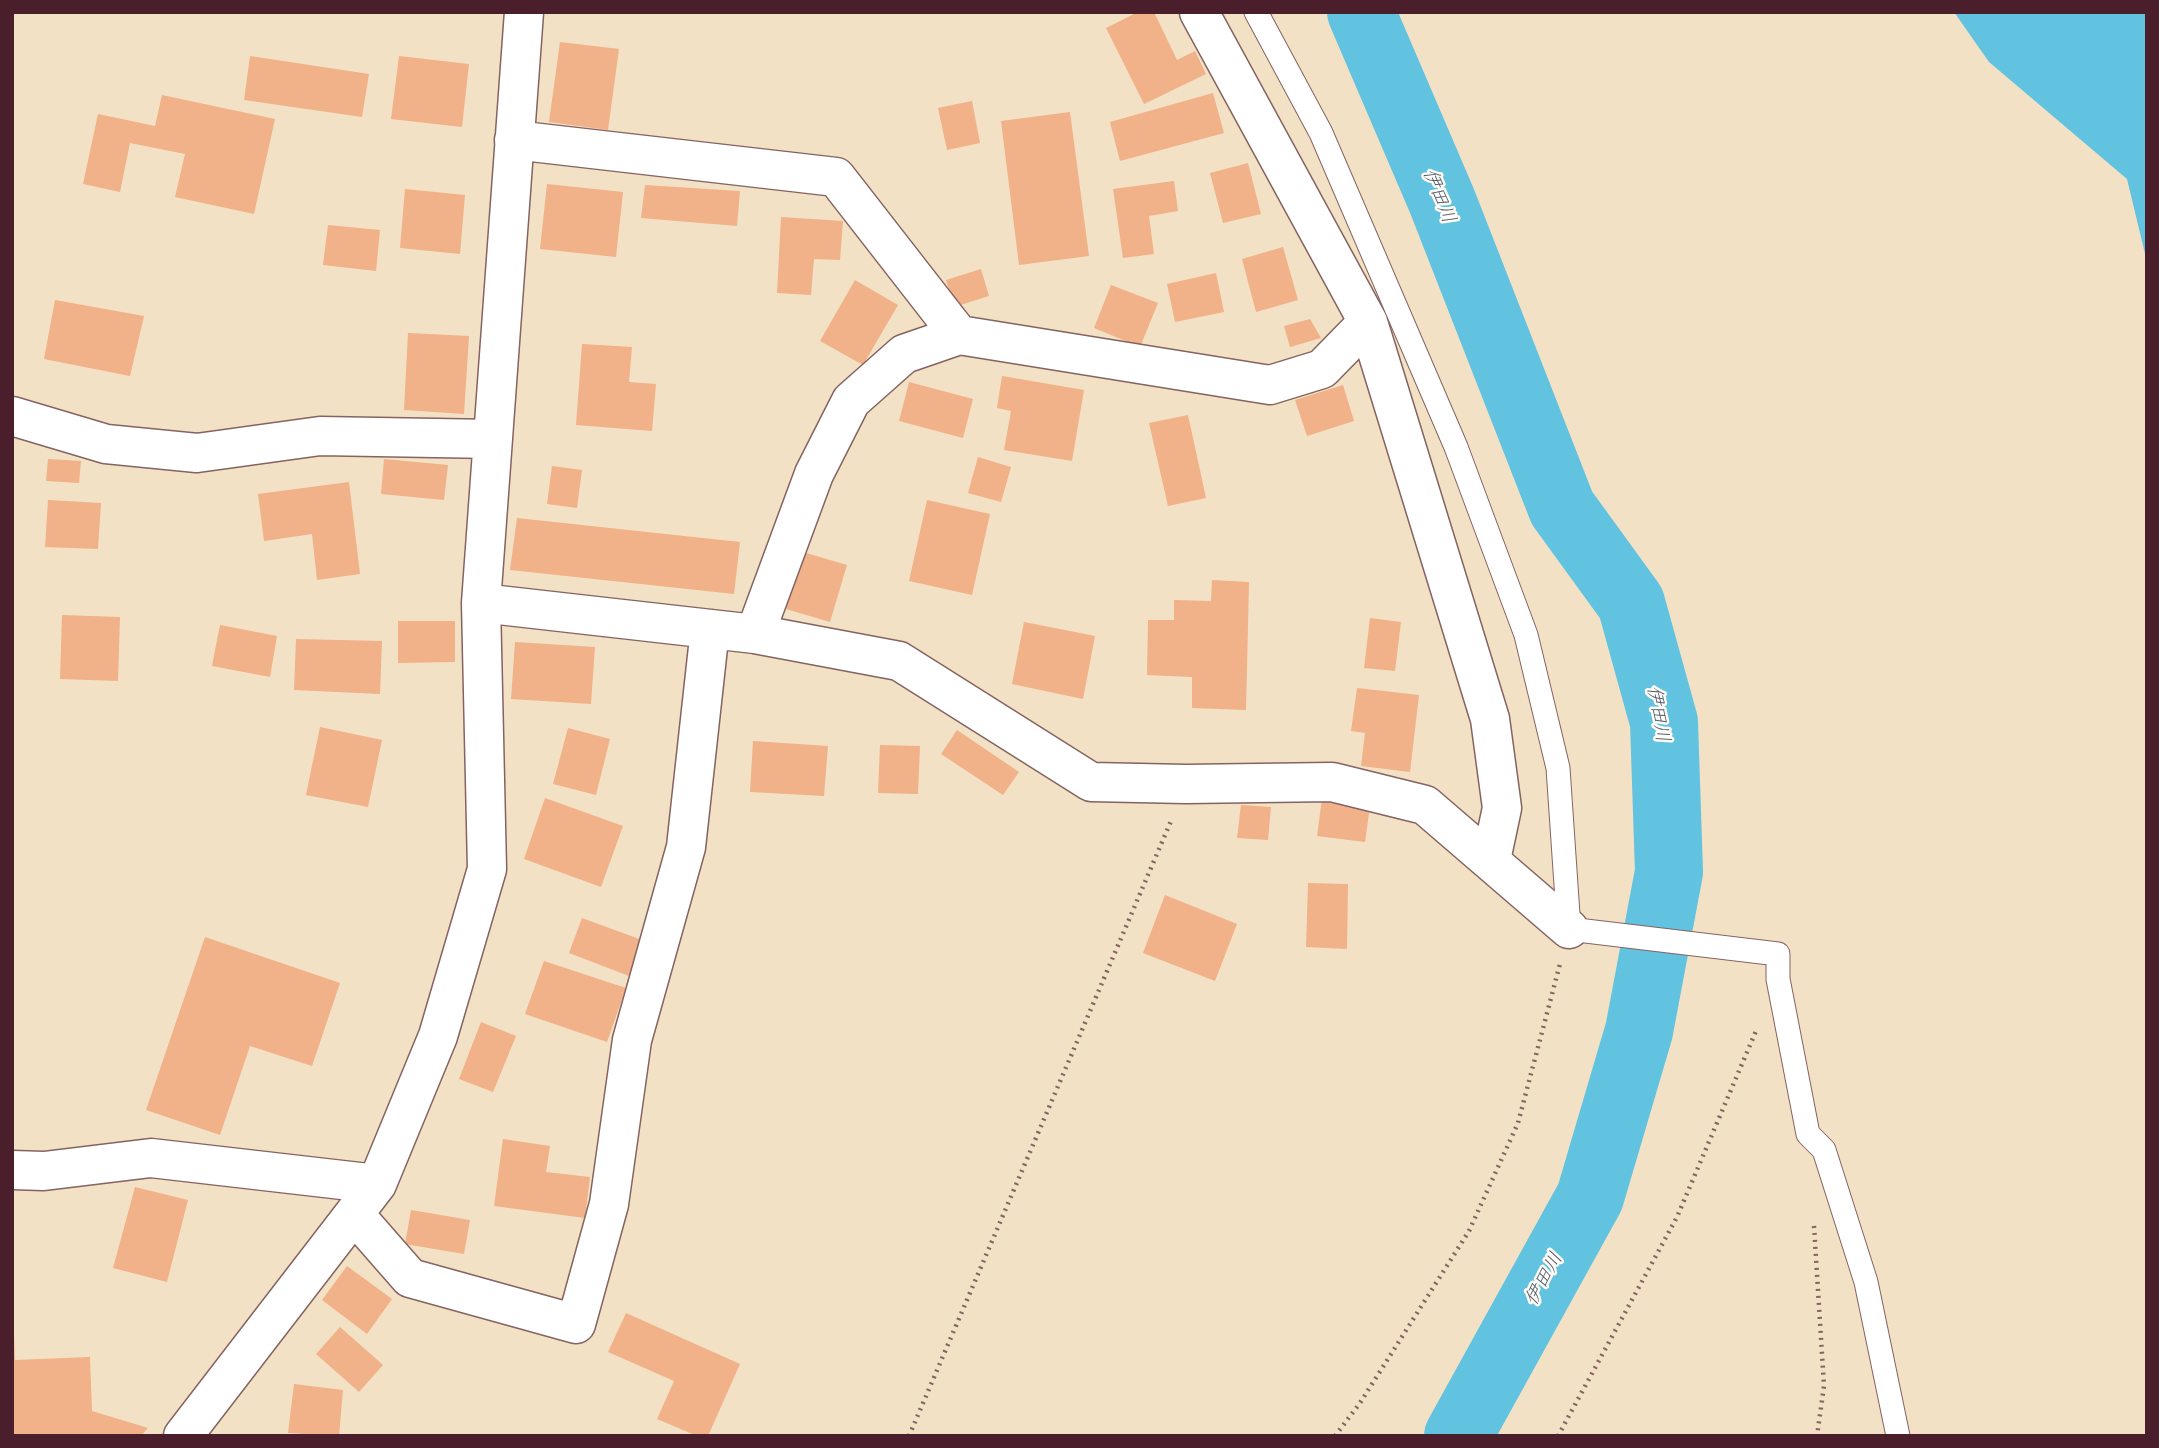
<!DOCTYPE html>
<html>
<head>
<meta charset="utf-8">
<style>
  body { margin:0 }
  #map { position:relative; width:2159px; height:1448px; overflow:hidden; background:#f2e1c4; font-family:"Playpen Sans",sans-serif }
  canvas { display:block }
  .frame { position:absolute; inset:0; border:14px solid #4a1f2b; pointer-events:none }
</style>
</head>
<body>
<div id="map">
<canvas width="2159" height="1448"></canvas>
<div class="frame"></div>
</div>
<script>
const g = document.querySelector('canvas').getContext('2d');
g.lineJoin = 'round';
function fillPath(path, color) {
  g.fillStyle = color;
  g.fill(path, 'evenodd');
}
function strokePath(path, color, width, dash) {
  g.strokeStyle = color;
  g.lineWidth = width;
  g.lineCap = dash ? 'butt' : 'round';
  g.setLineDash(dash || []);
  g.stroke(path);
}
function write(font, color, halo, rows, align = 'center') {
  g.font = font + ' "Playpen Sans","Klee One",sans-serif';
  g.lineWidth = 5;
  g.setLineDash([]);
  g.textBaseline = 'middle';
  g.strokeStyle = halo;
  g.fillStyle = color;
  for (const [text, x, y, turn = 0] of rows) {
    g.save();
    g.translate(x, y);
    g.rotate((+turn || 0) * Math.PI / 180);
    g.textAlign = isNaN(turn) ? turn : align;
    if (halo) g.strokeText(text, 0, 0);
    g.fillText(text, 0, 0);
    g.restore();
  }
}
const water = new Path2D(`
  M 1954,12 L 2147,12 L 2147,262 L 2127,179 L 1989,62 Z`);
const river = new Path2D(`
  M 1361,12 L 1442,201 L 1562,508 L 1631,603 L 1664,722 L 1669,872 L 1639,1031 L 1590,1197 L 1458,1436`);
const building = new Path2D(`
  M 1138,12 L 1154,12 L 1177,60 L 1195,51 L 1206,74 L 1144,104 L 1106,28 Z
  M 560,42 L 619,49 L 608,130 L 549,122 Z
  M 250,56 L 369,74 L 362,117 L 244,100 Z
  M 399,56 L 469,64 L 462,127 L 391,119 Z
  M 1213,93 L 1224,133 L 1120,161 L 1110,122 Z
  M 162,95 L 275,119 L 254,214 L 175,197 L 185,154 L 130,143 L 120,192 L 83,184 L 98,114 L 155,126 Z
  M 972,101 L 980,143 L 947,150 L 938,108 Z
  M 1070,112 L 1089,256 L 1019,265 L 1001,121 Z
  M 1248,163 L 1261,214 L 1223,223 L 1210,173 Z
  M 1174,181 L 1178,211 L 1149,216 L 1154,254 L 1123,258 L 1113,189 Z
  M 547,184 L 623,192 L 616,257 L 540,249 Z
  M 645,185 L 740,191 L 737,226 L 641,218 Z
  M 405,189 L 465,195 L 460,254 L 400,248 Z
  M 781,217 L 843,221 L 840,260 L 814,259 L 811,295 L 777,293 Z
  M 328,225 L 380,230 L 376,271 L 323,265 Z
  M 1283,247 L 1298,300 L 1256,312 L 1242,259 Z
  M 981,269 L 989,296 L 954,307 L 946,280 Z
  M 1216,273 L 1224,312 L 1175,322 L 1167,284 Z
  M 855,280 L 898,305 L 863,365 L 820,341 Z
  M 1111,285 L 1158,303 L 1140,347 L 1094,328 Z
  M 55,300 L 144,316 L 130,376 L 44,359 Z
  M 1310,319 L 1321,338 L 1290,347 L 1284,326 Z
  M 408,333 L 469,336 L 464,414 L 404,410 Z
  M 582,344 L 632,347 L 629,382 L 656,384 L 652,431 L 576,425 Z
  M 1002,376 L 1084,390 L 1072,461 L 1004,450 L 1011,411 L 997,408 Z
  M 909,382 L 973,399 L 963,438 L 899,421 Z
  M 1343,385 L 1354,421 L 1307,436 L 1295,400 Z
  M 1188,415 L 1206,498 L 1168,506 L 1149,423 Z
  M 978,457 L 1011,467 L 1001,502 L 968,493 Z
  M 48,459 L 81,461 L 79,483 L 46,481 Z
  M 384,459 L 448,465 L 444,500 L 381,494 Z
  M 552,466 L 582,470 L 577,508 L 547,504 Z
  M 349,482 L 360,574 L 317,580 L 312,534 L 264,541 L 258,494 Z
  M 48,500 L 101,503 L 98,549 L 45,547 Z
  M 927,500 L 990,514 L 972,595 L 909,581 Z
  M 517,518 L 740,542 L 734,594 L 510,570 Z
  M 803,552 L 847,565 L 830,622 L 786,609 Z
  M 1212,580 L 1249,582 L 1246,710 L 1192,708 L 1192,677 L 1147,675 L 1148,620 L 1174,620 L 1174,600 L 1211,601 Z
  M 62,615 L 120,617 L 118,681 L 60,679 Z
  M 1370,618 L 1401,622 L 1395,671 L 1364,668 Z
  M 398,621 L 455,621 L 455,662 L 398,663 Z
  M 1024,622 L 1095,636 L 1083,699 L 1012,684 Z
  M 220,625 L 277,636 L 270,677 L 212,666 Z
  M 296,639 L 382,641 L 380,694 L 294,690 Z
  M 515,642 L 595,647 L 591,704 L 511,699 Z
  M 1357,688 L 1419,695 L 1410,772 L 1361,766 L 1365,733 L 1351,731 Z
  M 320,727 L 382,740 L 368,807 L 306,795 Z
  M 568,728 L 610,739 L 596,795 L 553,784 Z
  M 957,730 L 1019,772 L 1003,795 L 941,754 Z
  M 753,741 L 828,746 L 824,796 L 750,792 Z
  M 880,745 L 920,746 L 918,794 L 878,793 Z
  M 545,798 L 623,826 L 601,887 L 524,859 Z
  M 1322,799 L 1370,806 L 1365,842 L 1317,836 Z
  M 1241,805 L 1271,807 L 1268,840 L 1237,838 Z
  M 1308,883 L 1348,884 L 1347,949 L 1306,947 Z
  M 1165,895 L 1237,924 L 1215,981 L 1143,953 Z
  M 582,918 L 642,940 L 629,976 L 569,953 Z
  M 205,937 L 340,983 L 312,1066 L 250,1046 L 220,1135 L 146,1110 Z
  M 544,961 L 626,988 L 607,1042 L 525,1014 Z
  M 481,1022 L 516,1036 L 493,1092 L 459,1079 Z
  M 503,1139 L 550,1146 L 546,1172 L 590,1177 L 585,1218 L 494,1206 Z
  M 135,1187 L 188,1200 L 167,1282 L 113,1268 Z
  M 411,1210 L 470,1220 L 464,1254 L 405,1244 Z
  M 347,1266 L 392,1299 L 367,1334 L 322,1300 Z
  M 626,1313 L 740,1364 L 708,1436 L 697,1436 L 657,1419 L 674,1381 L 608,1352 Z
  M 340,1327 L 383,1365 L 359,1392 L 316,1354 Z
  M 12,1335 L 14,1335 L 15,1360 L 90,1357 L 92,1411 L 148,1428 L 141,1436 L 12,1436 Z
  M 294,1384 L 343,1390 L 339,1436 L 288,1433 Z`);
const path = new Path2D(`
  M 1814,1226 L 1824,1386 L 1817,1436
  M 909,1436 L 1171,821
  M 1335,1436 L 1360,1403 L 1469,1231 L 1518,1123 L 1560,964
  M 1558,1436 L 1677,1217 L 1756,1031`);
const lane = new Path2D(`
  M 1256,12 L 1321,133 L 1456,447 L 1526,635 L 1558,768 L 1569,929 L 1778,954 L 1778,979 L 1808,1134 L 1824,1150 L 1866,1282 L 1898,1436`);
const street = new Path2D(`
  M 1199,12 L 1368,322 L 1490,719 L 1502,808 L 1491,860
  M 514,140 L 836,177 L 959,335 L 1270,385 L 1322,369 L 1368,322
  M 12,416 L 106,444 L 197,453 L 320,436 L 493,439
  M 481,603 L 755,634 L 899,661 L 1091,782 L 1186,784 L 1332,782 L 1425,805 L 1569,929
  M 755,634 L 814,474 L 851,401 L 904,354 L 959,335
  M 12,1170 L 44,1171 L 151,1158 L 377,1184
  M 354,1214 L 410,1278 L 576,1324 L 609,1204 L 632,1040 L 686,847 L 710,629
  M 183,1436 L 377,1184 L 438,1036 L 487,869 L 481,603 L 524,12`);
const waterNames = [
  ["伊田川",1439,196,68],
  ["伊田川",1658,714,80],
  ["伊田川",1544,1279,-61]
];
fillPath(water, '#61c3e0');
strokePath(river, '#61c3e0', 68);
fillPath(building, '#f1b189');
strokePath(lane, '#856361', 25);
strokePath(street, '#856361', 41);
strokePath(path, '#856361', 4.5, [2, 5]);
strokePath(lane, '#fff', 23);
strokePath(street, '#fff', 38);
write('italic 19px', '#52586a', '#fdfcf7', waterNames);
</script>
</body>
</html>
